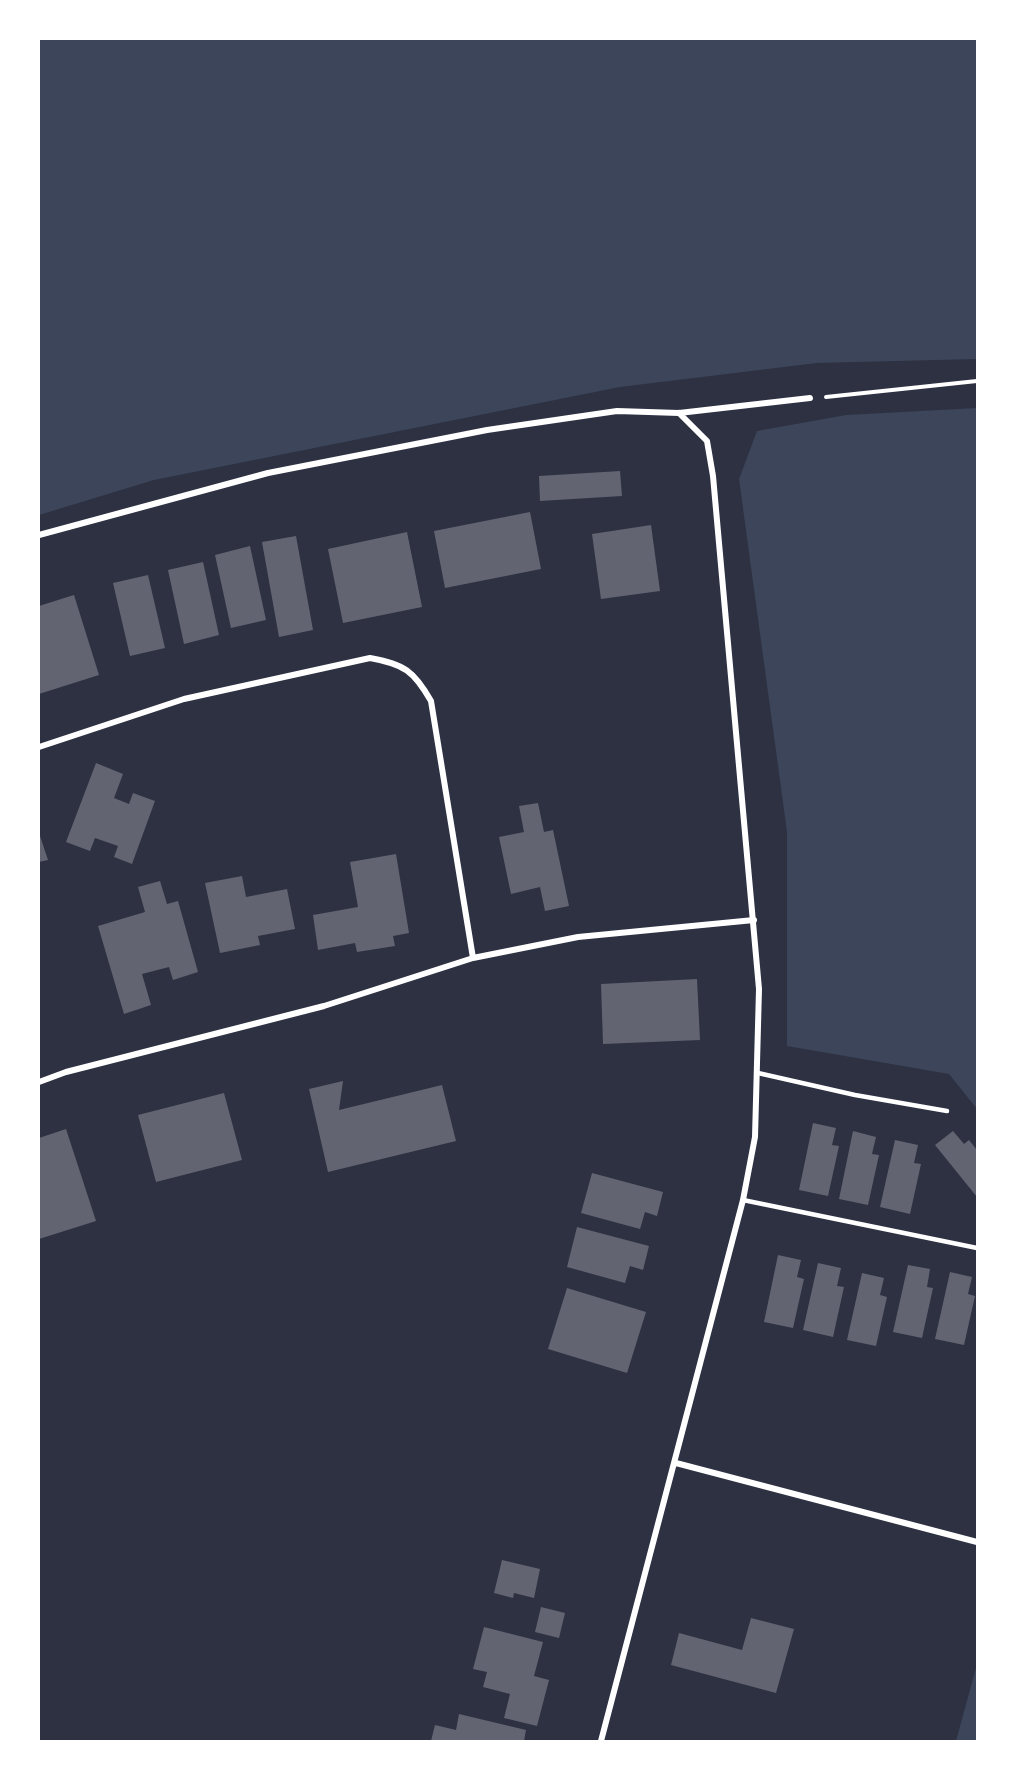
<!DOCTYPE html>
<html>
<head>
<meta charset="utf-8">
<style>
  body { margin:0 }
  #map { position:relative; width:1016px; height:1780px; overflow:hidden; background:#2d3142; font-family:Lato,sans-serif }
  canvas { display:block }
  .frame { position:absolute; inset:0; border:40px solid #fff; pointer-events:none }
</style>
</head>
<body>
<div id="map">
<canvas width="1016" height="1780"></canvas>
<div class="frame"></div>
</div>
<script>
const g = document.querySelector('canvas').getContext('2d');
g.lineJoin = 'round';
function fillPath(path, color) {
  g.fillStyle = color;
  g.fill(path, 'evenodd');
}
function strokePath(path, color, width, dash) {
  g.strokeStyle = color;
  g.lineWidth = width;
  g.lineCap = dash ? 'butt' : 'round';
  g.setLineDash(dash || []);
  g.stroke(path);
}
const green = new Path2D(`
  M 39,39 L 977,39 L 977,359 L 817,363 L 620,387 L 154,480 L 39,515 Z
  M 977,408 L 977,1109 L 949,1074 L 787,1046 L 787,832 L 739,479 L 757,431 L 846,415 Z
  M 977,1664 L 977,1741 L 956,1741 Z`);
const building = new Path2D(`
  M 620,471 L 622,496 L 540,501 L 539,476 Z
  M 530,512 L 541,569 L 445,588 L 434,531 Z
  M 651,525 L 660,591 L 601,599 L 592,534 Z
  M 407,532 L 422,607 L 343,623 L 328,549 Z
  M 296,536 L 313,630 L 279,637 L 262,542 Z
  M 250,546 L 266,620 L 231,628 L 215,555 Z
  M 203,562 L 219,635 L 184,644 L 168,570 Z
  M 148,575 L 165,648 L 130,656 L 113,583 Z
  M 74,595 L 99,675 L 39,694 L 39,606 Z
  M 96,763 L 123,774 L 114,798 L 129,804 L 133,793 L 155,801 L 132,864 L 114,857 L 118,846 L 95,838 L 90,851 L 66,842 Z
  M 538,803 L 544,832 L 553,830 L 569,906 L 545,911 L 540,887 L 511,894 L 499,837 L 524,832 L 519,806 Z
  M 39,833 L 48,860 L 39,862 Z
  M 396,854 L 409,933 L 393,936 L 395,946 L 357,952 L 355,943 L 318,950 L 313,915 L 358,907 L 350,862 Z
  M 242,876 L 246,897 L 287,889 L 295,929 L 258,936 L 260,945 L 220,953 L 205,883 Z
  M 160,881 L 167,904 L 178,901 L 198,972 L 173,980 L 169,967 L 142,974 L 151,1005 L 124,1014 L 98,926 L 145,912 L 138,887 Z
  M 697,979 L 700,1040 L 603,1044 L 601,984 Z
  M 343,1081 L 339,1110 L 442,1085 L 456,1141 L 328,1172 L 309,1089 Z
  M 224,1093 L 242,1160 L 156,1182 L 138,1115 Z
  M 813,1123 L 836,1128 L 832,1145 L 839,1146 L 828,1196 L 799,1190 Z
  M 66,1129 L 96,1221 L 39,1239 L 39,1138 Z
  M 853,1131 L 876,1137 L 872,1154 L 879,1155 L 868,1205 L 839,1199 Z
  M 953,1131 L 964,1144 L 969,1140 L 977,1150 L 977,1197 L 935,1145 Z
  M 895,1140 L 918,1145 L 914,1163 L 921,1164 L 910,1214 L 880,1207 Z
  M 592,1173 L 663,1192 L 657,1216 L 645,1212 L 640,1229 L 581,1213 Z
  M 577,1227 L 649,1246 L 643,1270 L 630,1266 L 625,1283 L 567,1267 Z
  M 778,1255 L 801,1260 L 797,1277 L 804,1279 L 793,1328 L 764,1322 Z
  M 818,1263 L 841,1268 L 837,1286 L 844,1287 L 833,1337 L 803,1330 Z
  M 908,1265 L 930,1269 L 927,1287 L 933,1288 L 922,1338 L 893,1332 Z
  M 950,1272 L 972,1277 L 968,1294 L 975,1296 L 964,1345 L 935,1339 Z
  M 862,1273 L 884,1278 L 880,1295 L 887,1297 L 876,1346 L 847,1340 Z
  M 567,1288 L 646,1312 L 627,1373 L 548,1349 Z
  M 502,1560 L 540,1569 L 534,1598 L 514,1593 L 513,1598 L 494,1593 Z
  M 541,1607 L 565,1613 L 559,1638 L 535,1632 Z
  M 751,1618 L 794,1629 L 776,1693 L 671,1665 L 679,1633 L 742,1650 Z
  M 484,1627 L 543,1642 L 534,1676 L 549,1680 L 537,1726 L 504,1718 L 510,1694 L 483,1687 L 487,1672 L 473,1669 Z
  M 459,1714 L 526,1730 L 524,1741 L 431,1741 L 435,1725 L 456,1730 Z`);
const path = new Path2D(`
  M 826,397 L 977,381`);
const service = new Path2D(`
  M 758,1073 L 855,1095 L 947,1111
  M 743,1200 L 977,1248`);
const minor = new Path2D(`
  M 39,535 L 268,473 L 487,430 L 617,411 L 679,413 L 810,398
  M 39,747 L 184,699 L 370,658 C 404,664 414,671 431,701 L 473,958
  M 39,1082 L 66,1072 L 324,1006 L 473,958 L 578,937 L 754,920
  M 676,1463 L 977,1542
  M 601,1741 L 743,1200 L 755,1137 L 759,989 L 713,476 L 707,441 L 679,413`);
fillPath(green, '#3c4559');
fillPath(building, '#626471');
strokePath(path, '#fff', 4);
strokePath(service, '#fff', 4.5);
strokePath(minor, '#fff', 6);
</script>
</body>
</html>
